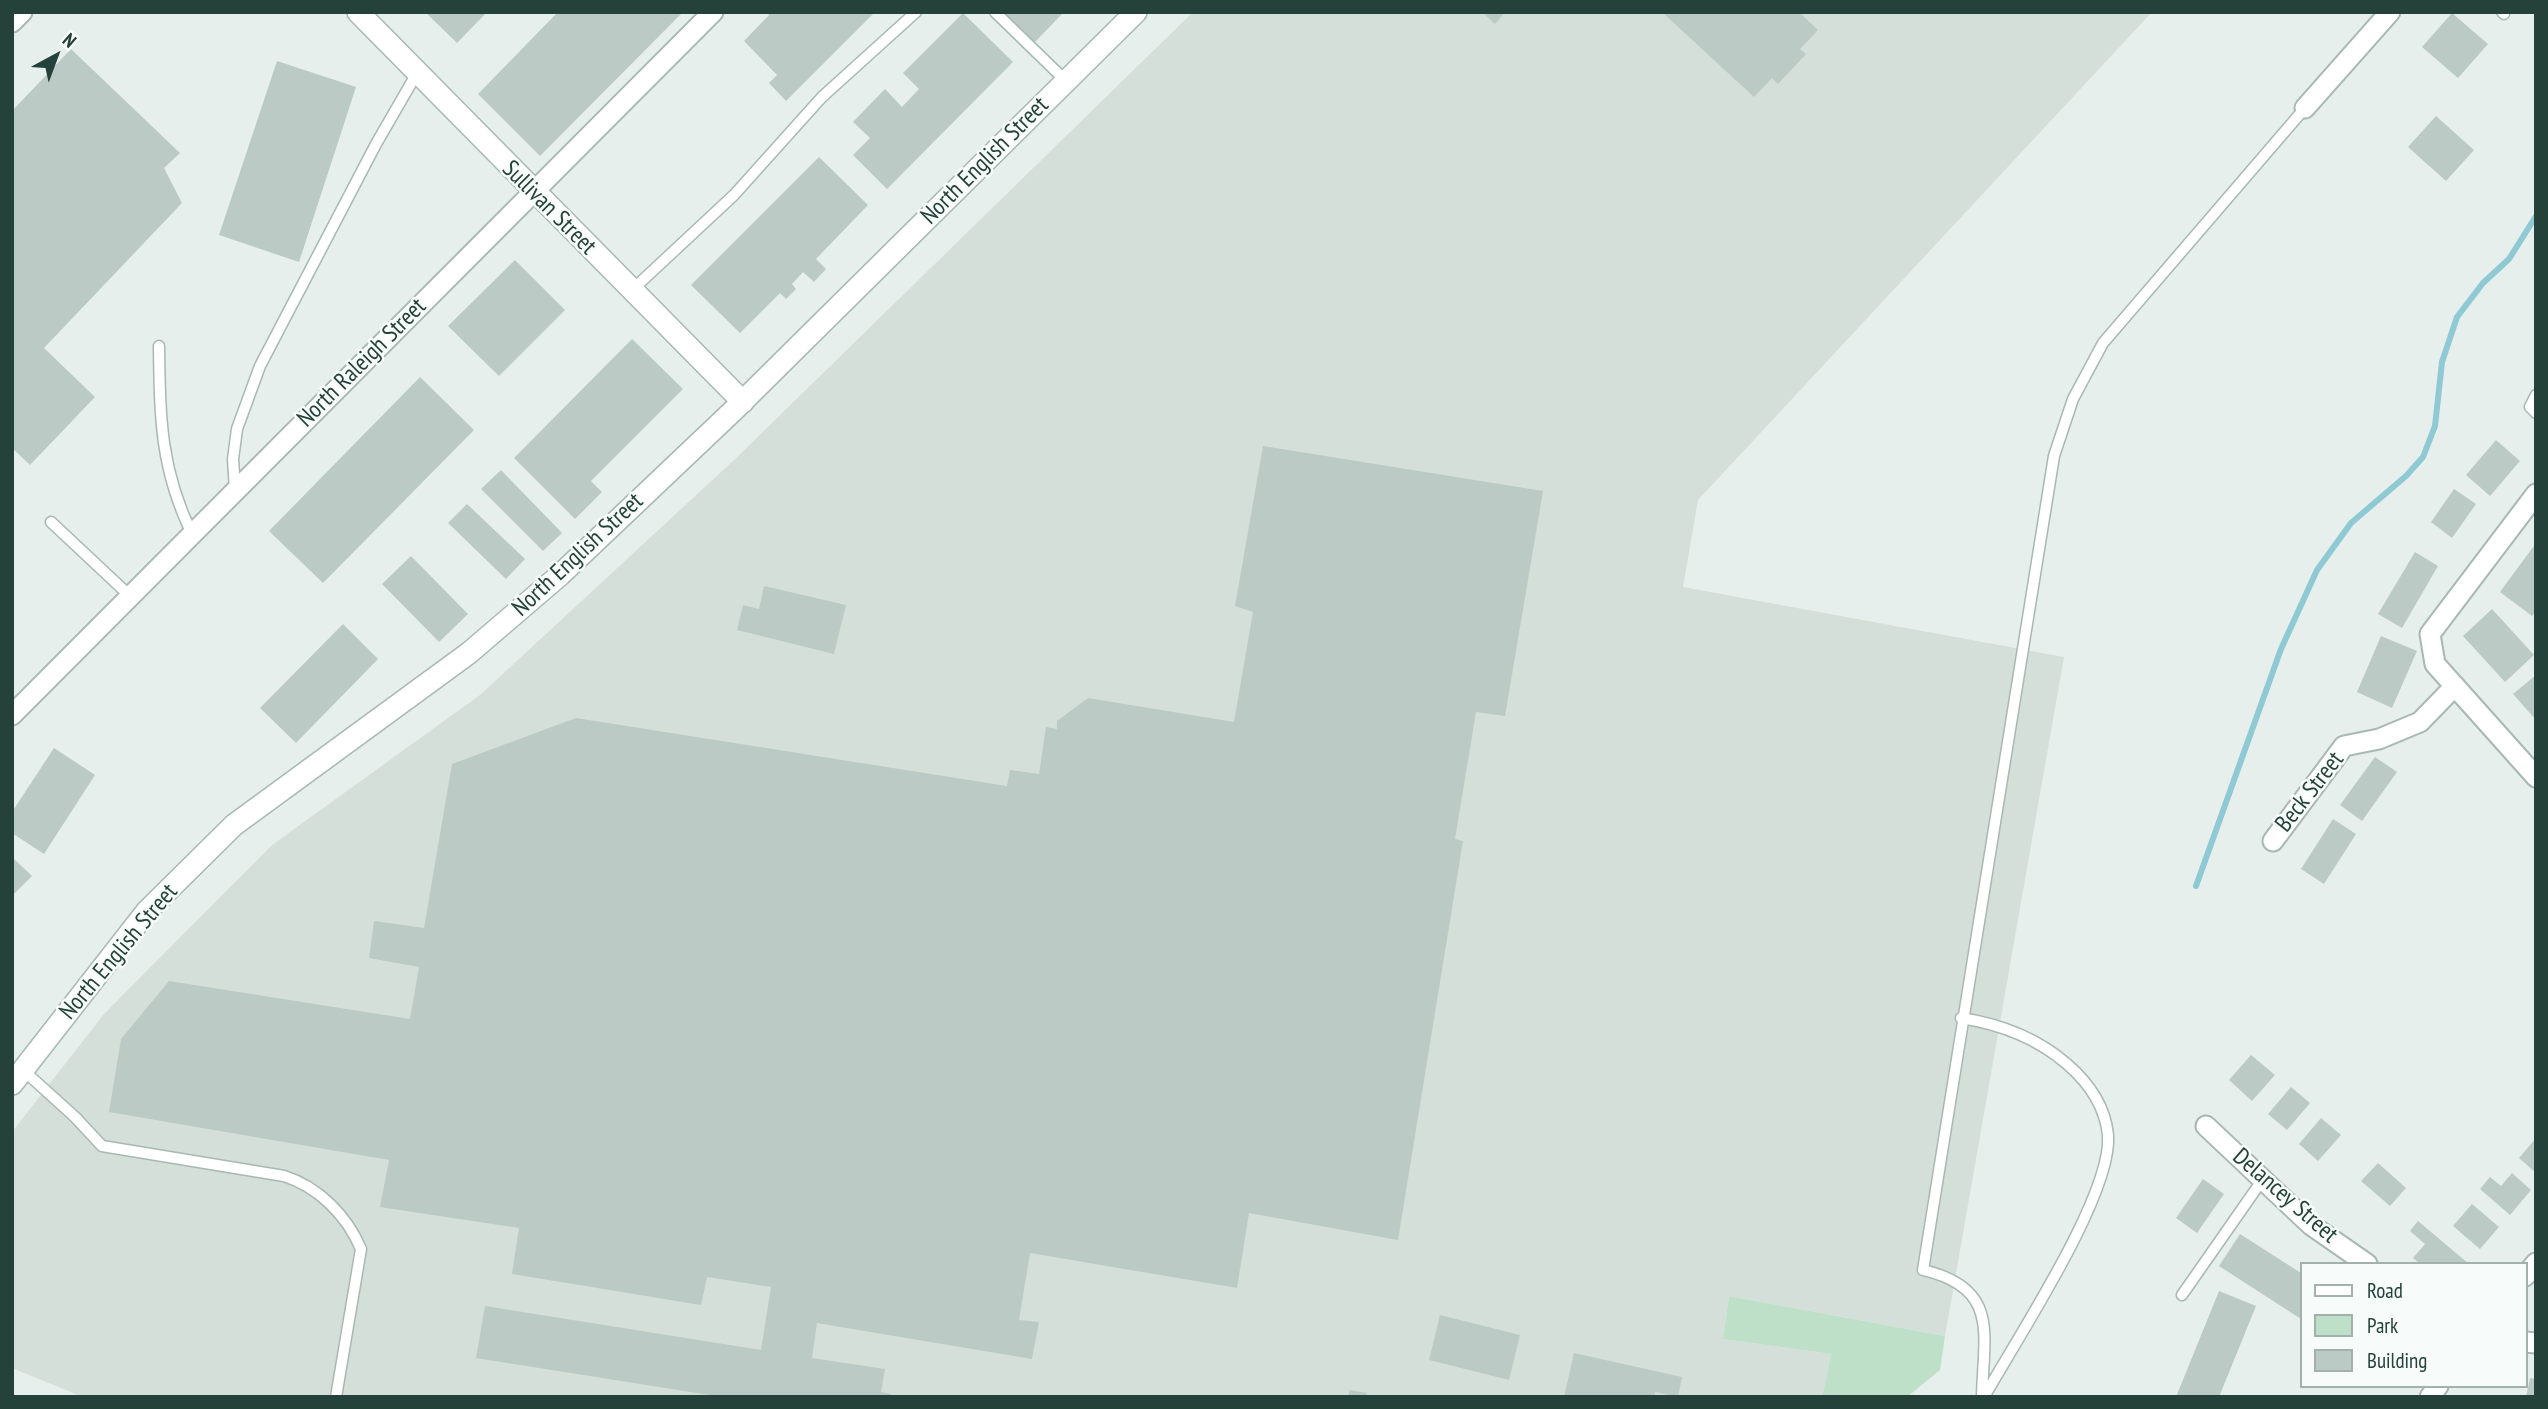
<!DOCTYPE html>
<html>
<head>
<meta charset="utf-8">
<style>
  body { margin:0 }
  #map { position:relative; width:2548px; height:1409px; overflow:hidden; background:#e6efeb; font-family:"PT Sans Narrow",sans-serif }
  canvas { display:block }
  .frame { position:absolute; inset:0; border:14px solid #24423a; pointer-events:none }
  .legend { position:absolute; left:2300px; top:1262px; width:228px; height:126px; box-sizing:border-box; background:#f7fbf9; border:2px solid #a3b1ad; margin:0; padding:9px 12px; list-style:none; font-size:21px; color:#24423a }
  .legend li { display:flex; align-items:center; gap:14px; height:35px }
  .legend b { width:35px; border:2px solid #a3b1ad }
  .north { position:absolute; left:21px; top:21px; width:70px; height:70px; -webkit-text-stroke:5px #f7fbf9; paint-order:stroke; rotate:41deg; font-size:19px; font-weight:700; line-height:28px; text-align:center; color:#24423a }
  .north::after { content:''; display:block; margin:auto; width:24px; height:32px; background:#24423a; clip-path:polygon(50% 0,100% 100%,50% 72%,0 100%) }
</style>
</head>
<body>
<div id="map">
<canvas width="2548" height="1409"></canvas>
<div class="frame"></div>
<ul class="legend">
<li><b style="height:9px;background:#fff"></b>Road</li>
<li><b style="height:19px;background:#bfe0c8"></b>Park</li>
<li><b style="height:19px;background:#bbcac4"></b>Building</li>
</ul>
<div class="north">N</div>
</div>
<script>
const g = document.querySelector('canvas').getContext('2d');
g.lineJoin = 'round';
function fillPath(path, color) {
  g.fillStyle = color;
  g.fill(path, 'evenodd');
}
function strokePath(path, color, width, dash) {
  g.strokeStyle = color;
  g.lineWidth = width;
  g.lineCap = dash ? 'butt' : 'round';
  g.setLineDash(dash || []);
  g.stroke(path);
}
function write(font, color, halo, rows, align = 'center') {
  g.font = font + ' "PT Sans Narrow",sans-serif';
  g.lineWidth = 5;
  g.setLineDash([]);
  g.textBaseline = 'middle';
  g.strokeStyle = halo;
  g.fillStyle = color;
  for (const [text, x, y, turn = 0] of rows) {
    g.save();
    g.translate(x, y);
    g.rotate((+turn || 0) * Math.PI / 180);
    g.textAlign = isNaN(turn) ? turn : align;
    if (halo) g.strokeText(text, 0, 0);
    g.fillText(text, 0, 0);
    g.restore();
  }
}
const built = new Path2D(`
  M 1193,12 L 2152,12 L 1698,500 L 1683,587 L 2064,657 L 1945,1336 L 1729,1296 L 1723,1339 L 1831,1354 L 1822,1397 L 83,1397 L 12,1368 L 12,1132 L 104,1014 L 272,845 L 480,695 L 733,461 Z`);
const green = new Path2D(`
  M 1729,1296 L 1945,1336 L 1940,1370 L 1907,1397 L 1822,1397 L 1831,1354 L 1723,1339 Z`);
const stream = new Path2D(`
  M 2196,886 L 2281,649 L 2317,570 L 2351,523 L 2406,476 L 2423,457 L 2435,426 L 2442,362 L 2457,317 L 2483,283 L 2509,259 L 2536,216`);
const building = new Path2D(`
  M 425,12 L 487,12 L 457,43 Z
  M 558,12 L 683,12 L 540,156 L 478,94 Z
  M 766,12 L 875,12 L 786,101 L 769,83 L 777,75 L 744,41 L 769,15 Z
  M 1002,12 L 1064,12 L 1033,44 Z
  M 1482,12 L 1505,12 L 1495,24 Z
  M 1662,12 L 1799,12 L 1818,30 L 1800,49 L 1806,54 L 1778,84 L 1772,78 L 1754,97 Z
  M 963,13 L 1013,62 L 887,189 L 853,155 L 870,138 L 853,122 L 885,89 L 902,107 L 919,89 L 903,73 Z
  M 2452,13 L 2488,44 L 2458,78 L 2422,47 Z
  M 71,49 L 180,153 L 164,168 L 182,203 L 44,348 L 95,397 L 30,465 L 12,448 L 12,111 Z
  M 277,61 L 356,87 L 299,262 L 219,235 Z
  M 2436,116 L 2474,150 L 2446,181 L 2408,147 Z
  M 819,157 L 868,205 L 816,259 L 826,269 L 814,282 L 803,272 L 792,284 L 796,289 L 786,299 L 780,293 L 740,333 L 691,285 Z
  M 515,260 L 565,310 L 499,376 L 448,326 Z
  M 632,339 L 683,389 L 591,481 L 602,492 L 575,519 L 514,458 Z
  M 420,377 L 474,430 L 323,583 L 269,531 Z
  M 2496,440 L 2520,461 L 2490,496 L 2466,475 Z
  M 1263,446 L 1543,491 L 1505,716 L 1476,712 L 1455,839 L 1463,841 L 1398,1240 L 1249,1213 L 1237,1288 L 1030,1253 L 1019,1320 L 1039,1322 L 1032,1359 L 817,1323 L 812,1358 L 885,1369 L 881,1392 L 891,1394 L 890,1397 L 722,1397 L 476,1358 L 485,1306 L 761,1350 L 771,1287 L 707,1277 L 701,1305 L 512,1274 L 519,1228 L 380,1207 L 389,1160 L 109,1112 L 121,1039 L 169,981 L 410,1019 L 419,967 L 369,958 L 374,921 L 424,928 L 452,764 L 576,718 L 1007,786 L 1010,770 L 1039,774 L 1046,727 L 1057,729 L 1057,721 L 1088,698 L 1234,722 L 1253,612 L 1235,606 Z
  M 501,470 L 562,533 L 543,551 L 481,489 Z
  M 2454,489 L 2476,504 L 2452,538 L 2431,522 Z
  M 467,504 L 525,559 L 506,579 L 448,523 Z
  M 2536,543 L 2536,611 L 2532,616 L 2500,592 Z
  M 2415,552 L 2438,566 L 2402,628 L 2378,614 Z
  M 411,556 L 468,614 L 439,642 L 382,584 Z
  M 764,586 L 846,605 L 834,654 L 737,630 L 743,605 L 759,609 Z
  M 2492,609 L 2534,655 L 2505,682 L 2463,636 Z
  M 343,624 L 378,659 L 296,743 L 260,708 Z
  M 2381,636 L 2417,651 L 2392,708 L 2357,692 Z
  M 2536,675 L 2536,720 L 2513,694 Z
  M 54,748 L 95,775 L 44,854 L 12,833 L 12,812 Z
  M 2375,757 L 2397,772 L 2362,821 L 2340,805 Z
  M 2333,819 L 2356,834 L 2324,884 L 2301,869 Z
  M 12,857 L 32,876 L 12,896 Z
  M 2251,1055 L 2275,1075 L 2252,1101 L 2229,1080 Z
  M 2291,1087 L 2310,1103 L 2287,1130 L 2268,1114 Z
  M 2321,1118 L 2341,1135 L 2318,1161 L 2299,1144 Z
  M 2536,1138 L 2536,1173 L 2519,1158 Z
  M 2378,1163 L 2406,1188 L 2390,1206 L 2361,1181 Z
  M 2512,1173 L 2531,1190 L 2510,1215 L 2480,1189 L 2490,1177 L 2501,1186 Z
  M 2203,1179 L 2224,1194 L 2197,1233 L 2176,1218 Z
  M 2472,1204 L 2499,1227 L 2480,1249 L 2453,1226 Z
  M 2418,1221 L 2469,1264 L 2420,1264 L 2413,1258 L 2425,1244 L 2410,1231 Z
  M 2240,1234 L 2301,1273 L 2301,1319 L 2219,1266 Z
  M 2219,1291 L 2256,1306 L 2219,1397 L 2176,1397 Z
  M 1440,1315 L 1520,1335 L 1509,1380 L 1429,1360 Z
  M 1574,1353 L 1682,1377 L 1678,1397 L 1655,1392 L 1654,1397 L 1564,1397 Z
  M 2530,1378 L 2536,1379 L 2536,1397 L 2526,1397 Z
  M 1350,1390 L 1367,1393 L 1366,1397 L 1348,1397 Z`);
const service = new Path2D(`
  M 995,12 L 1066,81
  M 2502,12 L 2504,14
  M 631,291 L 734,195 L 822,97 L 916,12
  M 159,346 C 160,417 160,468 192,534
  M 2536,395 L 2530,407 L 2536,413
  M 235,490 L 233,459 L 237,429 L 260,366 L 376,144 L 417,73
  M 51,522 L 130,596
  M 1961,1018 C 2000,1024 2037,1038 2067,1064 C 2089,1083 2105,1105 2108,1135 C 2113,1194 2016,1340 1984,1397
  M 23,1070 L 75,1117 L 102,1146 L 284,1176 C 319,1187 347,1216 361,1249 L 336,1397
  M 2182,1295 L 2263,1179
  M 1982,1397 C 1983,1336 2001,1288 1923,1270 L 2054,456 L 2073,399 L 2103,343 L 2305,108`);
const minor = new Path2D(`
  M 12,22 L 22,12
  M 2305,108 L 2390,12
  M 2536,494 L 2430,634 L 2435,664 L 2536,777
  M 12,715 L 713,12
  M 2273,841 L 2344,746 L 2379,739 L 2420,722 L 2455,686
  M 2206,1126 L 2311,1225 L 2367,1264
  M 2525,1276 L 2536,1263
  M 2525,1342 L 2536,1343
  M 2430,1397 L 2438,1386`);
const tertiary = new Path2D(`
  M 358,12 L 743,402
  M 12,1084 L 147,911 L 234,825 L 469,653 L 560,575 L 735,409 L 1136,12`);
const streetNames = [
  ["North English Street",985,161,-45],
  ["Sullivan Street",549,208,45],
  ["North Raleigh Street",362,363,-45],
  ["North English Street",578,555,-43],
  ["Beck Street",2310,792,-52],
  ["North English Street",119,952,-50],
  ["Delancey Street",2285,1196,41]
];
fillPath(built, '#d4dfda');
fillPath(green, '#bfe0c8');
strokePath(stream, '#8ec9d4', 6);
fillPath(building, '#bbcac4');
strokePath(service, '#a8b8b2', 13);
strokePath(minor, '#a8b8b2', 23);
strokePath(tertiary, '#a8b8b2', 24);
strokePath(service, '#fff', 10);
strokePath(minor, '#fff', 19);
strokePath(tertiary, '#fff', 21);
write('24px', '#24423a', '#f7fbf9', streetNames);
</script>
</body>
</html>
